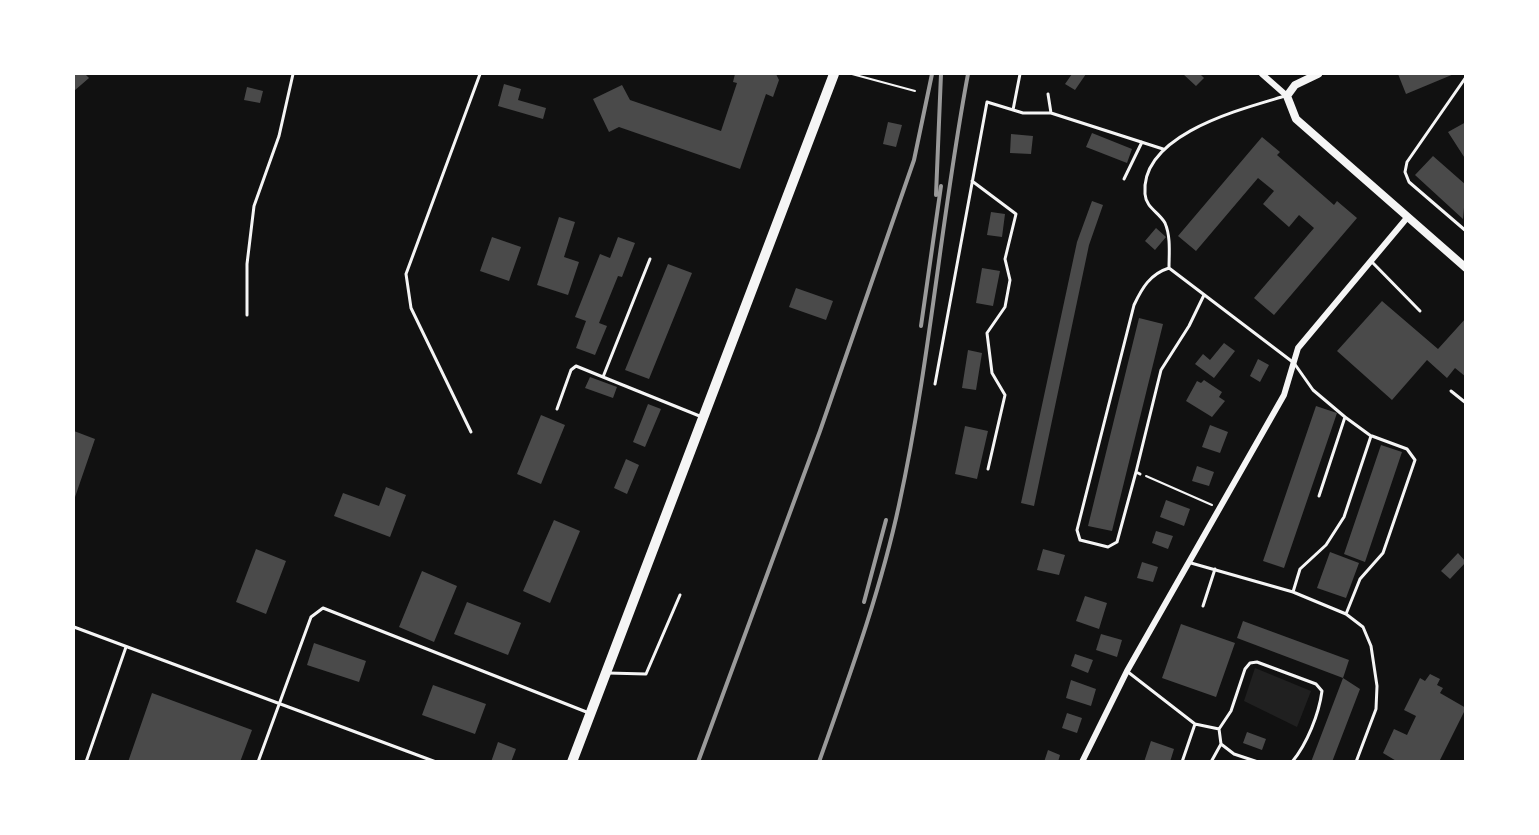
<!DOCTYPE html>
<html>
<head>
<meta charset="utf-8">
<style>
  body { margin:0 }
  #map { position:relative; width:1539px; height:835px; overflow:hidden; background:#111; font-family:Bitter,serif }
  canvas { display:block }
  .frame { position:absolute; inset:0; border:75px solid #fff; pointer-events:none }
</style>
</head>
<body>
<div id="map">
<canvas width="1539" height="835"></canvas>
<div class="frame"></div>
</div>
<script>
const g = document.querySelector('canvas').getContext('2d');
g.lineJoin = 'round';
function fillPath(path, color) {
  g.fillStyle = color;
  g.fill(path, 'evenodd');
}
function strokePath(path, color, width, dash) {
  g.strokeStyle = color;
  g.lineWidth = width;
  g.lineCap = dash ? 'butt' : 'round';
  g.setLineDash(dash || []);
  g.stroke(path);
}
const green = new Path2D(`
  M 1255,668 L 1311,691 L 1297,727 L 1244,701 Z`);
const building = new Path2D(`
  M 74,74 L 85,74 L 89,78 L 74,91 Z
  M 735,74 L 776,74 L 779,80 L 773,97 L 766,94 L 740,169 L 619,127 L 609,132 L 593,99 L 622,85 L 630,100 L 721,131 L 737,83 L 733,82 Z
  M 1072,74 L 1086,74 L 1075,90 L 1065,84 Z
  M 1183,74 L 1200,74 L 1204,78 L 1196,86 Z
  M 1398,74 L 1454,74 L 1406,94 Z
  M 504,84 L 521,89 L 518,100 L 546,108 L 543,119 L 498,106 Z
  M 247,87 L 263,91 L 260,103 L 244,100 Z
  M 888,122 L 902,125 L 896,147 L 883,144 Z
  M 1466,122 L 1466,160 L 1448,132 Z
  M 1092,133 L 1132,149 L 1127,163 L 1086,147 Z
  M 1011,134 L 1033,136 L 1031,154 L 1010,153 Z
  M 1262,137 L 1280,152 L 1277,155 L 1334,205 L 1337,201 L 1357,218 L 1274,315 L 1254,298 L 1314,228 L 1299,215 L 1289,227 L 1263,204 L 1274,191 L 1258,178 L 1196,251 L 1178,236 Z
  M 1433,156 L 1466,185 L 1463,219 L 1415,175 Z
  M 1092,201 L 1103,205 L 1089,245 L 1034,506 L 1021,503 L 1077,242 Z
  M 991,212 L 1005,214 L 1002,237 L 987,235 Z
  M 559,217 L 575,222 L 564,257 L 579,262 L 568,295 L 537,285 Z
  M 1156,228 L 1166,237 L 1155,250 L 1145,241 Z
  M 492,237 L 521,247 L 509,281 L 480,271 Z
  M 618,237 L 635,243 L 622,277 L 618,276 L 599,323 L 607,326 L 595,355 L 576,348 L 586,321 L 575,317 L 600,254 L 610,258 Z
  M 668,264 L 692,273 L 649,379 L 625,370 Z
  M 982,268 L 1000,271 L 993,306 L 976,303 Z
  M 796,288 L 833,301 L 826,320 L 789,307 Z
  M 1382,301 L 1438,349 L 1466,318 L 1466,377 L 1455,368 L 1447,378 L 1427,360 L 1392,400 L 1337,351 Z
  M 1139,318 L 1163,324 L 1112,531 L 1088,526 Z
  M 1224,343 L 1235,351 L 1214,378 L 1195,364 L 1203,354 L 1210,360 Z
  M 968,350 L 982,353 L 976,390 L 962,388 Z
  M 1258,359 L 1269,365 L 1260,382 L 1250,376 Z
  M 590,377 L 617,387 L 613,398 L 585,388 Z
  M 1204,380 L 1222,392 L 1219,397 L 1225,401 L 1212,417 L 1186,401 L 1197,381 L 1201,383 Z
  M 648,404 L 661,409 L 645,447 L 633,442 Z
  M 1316,406 L 1337,413 L 1284,568 L 1263,561 Z
  M 541,415 L 565,425 L 541,484 L 517,474 Z
  M 1210,425 L 1228,432 L 1220,453 L 1202,447 Z
  M 965,426 L 988,431 L 977,479 L 955,474 Z
  M 74,431 L 95,439 L 74,500 Z
  M 1381,445 L 1402,452 L 1365,562 L 1344,554 Z
  M 626,459 L 639,465 L 627,494 L 614,488 Z
  M 1197,466 L 1214,472 L 1209,486 L 1192,481 Z
  M 386,487 L 406,495 L 390,537 L 334,516 L 343,493 L 379,506 Z
  M 1166,500 L 1190,509 L 1184,526 L 1160,517 Z
  M 554,520 L 580,531 L 550,603 L 523,591 Z
  M 1156,531 L 1173,536 L 1168,549 L 1152,543 Z
  M 256,549 L 286,561 L 266,614 L 236,602 Z
  M 1043,549 L 1065,555 L 1059,575 L 1037,570 Z
  M 1330,552 L 1359,563 L 1346,598 L 1317,588 Z
  M 1458,553 L 1466,562 L 1450,579 L 1441,571 Z
  M 1142,562 L 1158,567 L 1153,582 L 1137,578 Z
  M 422,571 L 457,586 L 434,642 L 399,627 Z
  M 1085,596 L 1107,603 L 1099,629 L 1076,621 Z
  M 467,602 L 521,623 L 508,655 L 454,634 Z
  M 1243,621 L 1349,660 L 1343,678 L 1237,638 Z
  M 1181,624 L 1235,643 L 1216,697 L 1162,678 Z
  M 1101,634 L 1122,640 L 1117,657 L 1096,650 Z
  M 314,643 L 366,661 L 359,682 L 307,665 Z
  M 1075,654 L 1093,660 L 1088,673 L 1071,666 Z
  M 1430,674 L 1440,679 L 1437,685 L 1443,688 L 1440,693 L 1466,708 L 1439,762 L 1398,762 L 1383,753 L 1394,729 L 1407,735 L 1416,716 L 1404,710 L 1420,678 L 1425,681 Z
  M 1343,678 L 1360,689 L 1332,762 L 1311,762 Z
  M 1071,680 L 1096,689 L 1091,706 L 1066,698 Z
  M 433,685 L 486,704 L 475,734 L 422,715 Z
  M 152,693 L 252,730 L 240,762 L 128,762 Z
  M 1067,713 L 1082,718 L 1077,733 L 1062,728 Z
  M 1247,732 L 1266,739 L 1262,750 L 1243,743 Z
  M 1151,741 L 1174,749 L 1170,762 L 1144,762 Z
  M 498,742 L 516,749 L 511,762 L 491,762 Z
  M 1048,750 L 1060,755 L 1058,762 L 1044,762 Z`);
const path = new Path2D(`
  M 852,74 L 915,91
  M 1146,476 L 1212,505`);
const service = new Path2D(`
  M 1466,77 L 1407,162 L 1405,172 L 1409,182 L 1466,231
  M 1048,94 L 1051,113 L 1163,149
  M 1013,110 L 1020,74
  M 1124,179 L 1142,142
  M 972,181 L 1016,214 L 1005,259 L 1010,280 L 1005,307 L 987,333 L 992,373 L 1005,395 L 988,469
  M 650,259 L 603,377 L 702,417
  M 1371,261 L 1420,311
  M 1169,268 C 1169,254 1171,237 1165,223 C 1159,212 1146,208 1145,194 C 1140,134 1242,109 1285,96
  M 247,315 L 247,264 L 254,206 L 279,136 L 293,74
  M 935,384 L 987,102 L 1023,113 L 1051,113
  M 1451,391 L 1466,403
  M 557,409 L 571,370 L 576,366 L 603,377
  M 471,432 L 411,308 L 406,274 L 480,74
  M 1136,472 L 1161,370 L 1189,326 L 1204,295
  M 1140,474 L 1136,472 L 1117,542 L 1108,547 L 1080,540 L 1077,530 L 1134,305 C 1142,288 1150,274 1169,268 L 1294,363 L 1313,390 L 1345,417
  M 1319,496 L 1345,417 L 1371,436 L 1344,517 L 1326,545 L 1300,569 L 1293,592 L 1346,614 L 1363,627 L 1371,646 L 1377,686 L 1376,709 L 1356,762
  M 1191,563 L 1293,592
  M 1203,606 L 1215,569
  M 1346,614 L 1360,579 L 1383,553 L 1415,460 L 1407,449 L 1372,436
  M 74,627 L 436,762
  M 1128,672 L 1195,724
  M 608,673 L 646,674 L 680,595
  M 1219,729 L 1221,744 L 1234,754 L 1258,762
  M 86,762 L 126,647
  M 258,762 L 311,617 L 323,608 L 589,713
  M 1182,762 L 1195,724 L 1219,729 L 1231,711 L 1245,669 L 1250,663 L 1257,662 L 1316,684 L 1322,691 C 1319,714 1307,744 1292,762
  M 1211,762 L 1221,744`);
const minor = new Path2D(`
  M 1262,74 L 1287,96
  M 1082,762 L 1127,671 L 1284,395 L 1298,348 L 1406,219`);
const tertiary = new Path2D(`
  M 1318,74 L 1295,85 L 1287,96 L 1296,119 L 1466,268`);
const primary = new Path2D(`
  M 572,762 L 834,74`);
const rail = new Path2D(`
  M 936,195 L 941,74
  M 921,326 L 941,186
  M 864,602 L 886,520
  M 698,762 L 820,431 L 914,160 L 932,74
  M 819,762 C 849,677 880,593 899,505 C 930,363 941,217 968,74`);
fillPath(green, '#202020');
fillPath(building, '#4a4a4a');
strokePath(path, '#f5f5f5', 2);
strokePath(service, '#f5f5f5', 3);
strokePath(minor, '#f5f5f5', 6);
strokePath(tertiary, '#f5f5f5', 8);
strokePath(primary, '#f5f5f5', 10);
strokePath(rail, '#9a9a9a', 4);
</script>
</body>
</html>
